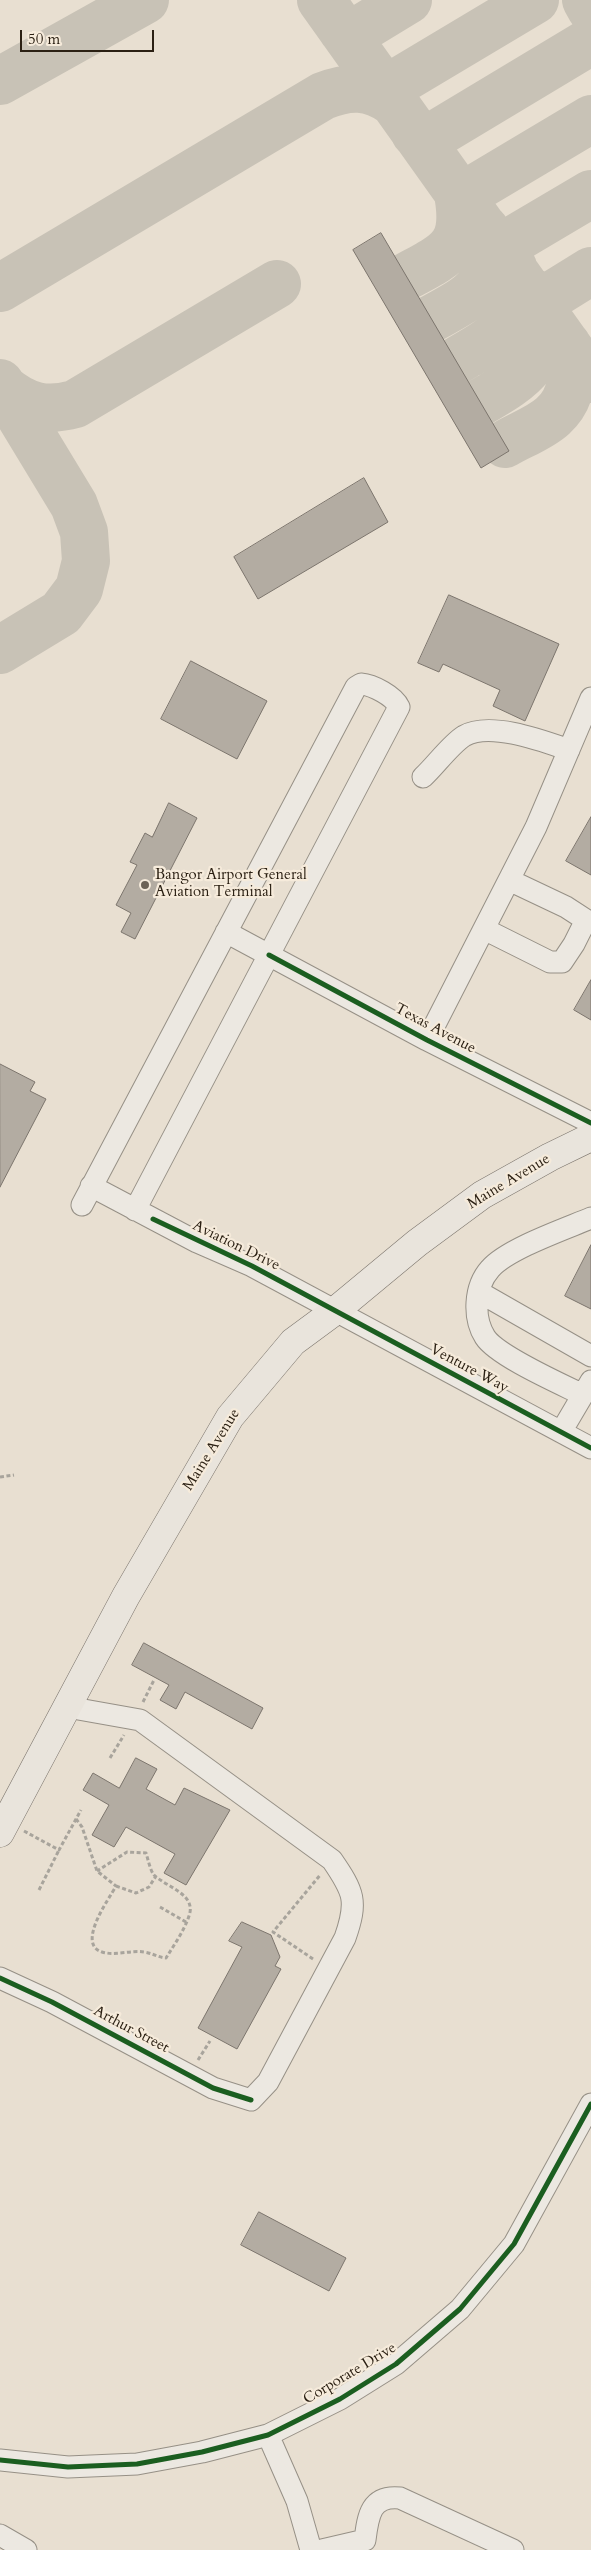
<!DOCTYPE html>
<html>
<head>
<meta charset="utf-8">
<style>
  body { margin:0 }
  #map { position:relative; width:591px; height:2550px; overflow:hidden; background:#e8dfd1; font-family:Cardo,serif }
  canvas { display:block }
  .scale { position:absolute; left:20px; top:30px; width:134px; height:22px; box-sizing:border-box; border:2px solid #2b2013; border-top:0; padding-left:6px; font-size:15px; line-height:18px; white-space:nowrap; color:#2b2013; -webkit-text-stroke:4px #f6ebdb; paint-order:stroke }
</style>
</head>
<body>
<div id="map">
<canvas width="591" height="2550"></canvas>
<div class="scale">50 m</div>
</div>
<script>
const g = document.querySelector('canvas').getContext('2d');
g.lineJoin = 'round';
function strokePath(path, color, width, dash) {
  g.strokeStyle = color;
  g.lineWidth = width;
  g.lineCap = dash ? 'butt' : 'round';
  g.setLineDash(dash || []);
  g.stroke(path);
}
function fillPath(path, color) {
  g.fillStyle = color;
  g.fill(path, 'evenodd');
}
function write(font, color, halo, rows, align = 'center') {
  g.font = font + ' Cardo,serif';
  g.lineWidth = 4.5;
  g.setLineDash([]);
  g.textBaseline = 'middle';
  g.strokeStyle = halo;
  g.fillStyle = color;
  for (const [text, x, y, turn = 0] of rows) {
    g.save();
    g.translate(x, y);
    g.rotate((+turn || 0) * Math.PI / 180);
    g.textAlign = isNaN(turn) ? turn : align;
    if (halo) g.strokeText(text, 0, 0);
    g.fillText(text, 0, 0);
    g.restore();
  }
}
const taxiway = new Path2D(`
  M 321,0 L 591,379
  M 586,0 L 591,9
  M 342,30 L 362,28 L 408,0
  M 380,80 L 390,83 L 401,80 L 535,0
  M 0,81 L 145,0
  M 415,133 L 433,136 L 591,41
  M 492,238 L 500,244 L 508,243 L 591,194
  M 407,276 C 453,252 468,244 457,188 L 472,190 L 591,119
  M 0,288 L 323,96 C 349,86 369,85 393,102
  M 528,290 L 538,295 L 549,297 L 591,271
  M 431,319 C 475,295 498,284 485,229
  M 456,361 C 501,335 522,325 513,267
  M 0,383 L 74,505 L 84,532 L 86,561 L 79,589 L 61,613 L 0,650
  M 3,388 C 26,407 46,412 75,404 L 277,284
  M 481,402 C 521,379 553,359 540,306
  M 505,444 C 520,435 540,428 553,416 C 573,398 576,369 567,345`);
const building = new Path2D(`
  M 381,233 L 509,451 L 481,468 L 353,250 Z
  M 364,478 L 388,522 L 258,599 L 234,557 Z
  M 449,595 L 559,644 L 525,721 L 493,706 L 500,690 L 443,664 L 439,672 L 418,663 Z
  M 191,661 L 267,701 L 237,759 L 161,719 Z
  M 169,803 L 197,818 L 135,939 L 121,932 L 131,913 L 116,905 L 137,865 L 130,862 L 145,833 L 152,837 Z
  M 591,817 L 591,875 L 566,861 Z
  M 591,980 L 591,1020 L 574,1010 Z
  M 0,1064 L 35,1082 L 30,1091 L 46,1099 L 0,1187 Z
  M 591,1245 L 591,1309 L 565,1296 Z
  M 144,1643 L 263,1708 L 252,1729 L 185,1692 L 176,1709 L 160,1700 L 169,1685 L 132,1665 Z
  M 136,1758 L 157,1769 L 146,1789 L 175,1805 L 184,1788 L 230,1810 L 186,1885 L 164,1873 L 175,1854 L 126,1827 L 114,1847 L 92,1835 L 109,1805 L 83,1790 L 93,1773 L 119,1788 Z
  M 242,1922 L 271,1935 L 280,1957 L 275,1966 L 281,1969 L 237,2049 L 198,2028 L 242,1947 L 229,1941 Z
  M 259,2212 L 346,2258 L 329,2291 L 241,2245 Z`);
const path = new Path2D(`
  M 0,1477 L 14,1475
  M 143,1702 L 154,1680
  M 110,1758 L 124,1735
  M 76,1819 L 82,1827 L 97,1871 L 116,1886 C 109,1899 76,1944 102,1952 C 115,1956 131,1950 144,1952 C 152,1953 157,1957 166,1958 C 174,1945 184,1931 189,1916 C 197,1894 166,1887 154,1875 C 150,1870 148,1859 146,1853 L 127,1852 L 97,1871
  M 24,1831 L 59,1850 L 81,1810
  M 116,1886 L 136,1893 L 149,1887 L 156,1876
  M 39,1890 L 59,1850
  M 160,1907 L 186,1922
  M 313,1959 L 273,1932 L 321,1874
  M 198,2060 L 210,2041`);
const minor = new Path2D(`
  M 423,777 C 435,766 451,744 464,736 C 490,721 543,741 569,750
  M 484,929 L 550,962 L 562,962 L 574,944 L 586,920 L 566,907 L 509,880
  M 226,932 L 427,1040 L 591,1123
  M 427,1040 L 536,827 L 591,698
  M 91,1186 L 197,1242 L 252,1266 L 591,1448
  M 82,1205 L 356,687 L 361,684 C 373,685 394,696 399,707 L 135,1210
  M 479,1292 L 591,1356
  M 583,1395 C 561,1384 497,1356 485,1337 C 473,1318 474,1287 490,1269 C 507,1249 565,1229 591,1218
  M 561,1432 L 591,1381
  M 0,1978 L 52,2002 L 213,2088 L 251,2100 L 268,2082 L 345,1938 C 358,1901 354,1892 332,1860 L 140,1720 L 67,1707
  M 268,2435 L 297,2501 L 311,2550
  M 0,2460 L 68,2467 L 137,2464 L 202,2452 L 268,2435 L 340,2399 L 396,2364 L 460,2309 L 514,2244 L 591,2104
  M 0,2535 L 26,2550
  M 322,2550 L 365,2540 C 368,2515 371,2495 400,2498 L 513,2550`);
const major = new Path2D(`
  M 0,1833 L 126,1596 L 230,1417 L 293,1342 L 335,1311 L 417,1243 L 482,1195 L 550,1157 L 591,1137`);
const cycleway = new Path2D(`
  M 269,955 L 427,1040 L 591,1123
  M 153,1219 L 252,1266 L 591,1448
  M 0,1978 L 52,2002 L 213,2088 L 251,2100
  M 0,2460 L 68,2467 L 137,2464 L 202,2452 L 268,2435 L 340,2399 L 396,2364 L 460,2309 L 514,2244 L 591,2104`);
const markers = [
  [145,885,5,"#6d6356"]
];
const poiNames = [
  ["Bangor Airport General",155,876],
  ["Aviation Terminal",155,893]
];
const streetNames = [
  ["Texas Avenue",435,1029,28],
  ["Maine Avenue",509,1182,-31],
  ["Aviation Drive",236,1246,26],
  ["Venture Way",469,1369,28],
  ["Maine Avenue",212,1450,-58],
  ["Arthur Street",131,2030,28],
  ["Corporate Drive",350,2374,-31]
];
strokePath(taxiway, '#c8c2b6', 48);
fillPath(building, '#b3aca2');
strokePath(building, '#7c756d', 1);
strokePath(minor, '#969086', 23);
strokePath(major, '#7c756d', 29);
strokePath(path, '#a8a49c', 3, [4, 2.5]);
strokePath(minor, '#ece8e1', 21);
strokePath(major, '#e9e4dc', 28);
strokePath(cycleway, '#1b5e20', 5);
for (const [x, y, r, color] of markers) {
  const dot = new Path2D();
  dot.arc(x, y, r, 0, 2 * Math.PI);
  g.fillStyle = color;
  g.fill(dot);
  strokePath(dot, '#f6ebdb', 2);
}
write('15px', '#2b2013', '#f6ebdb', poiNames, 'left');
write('15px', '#2b2013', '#f6ebdb', streetNames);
</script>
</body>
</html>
